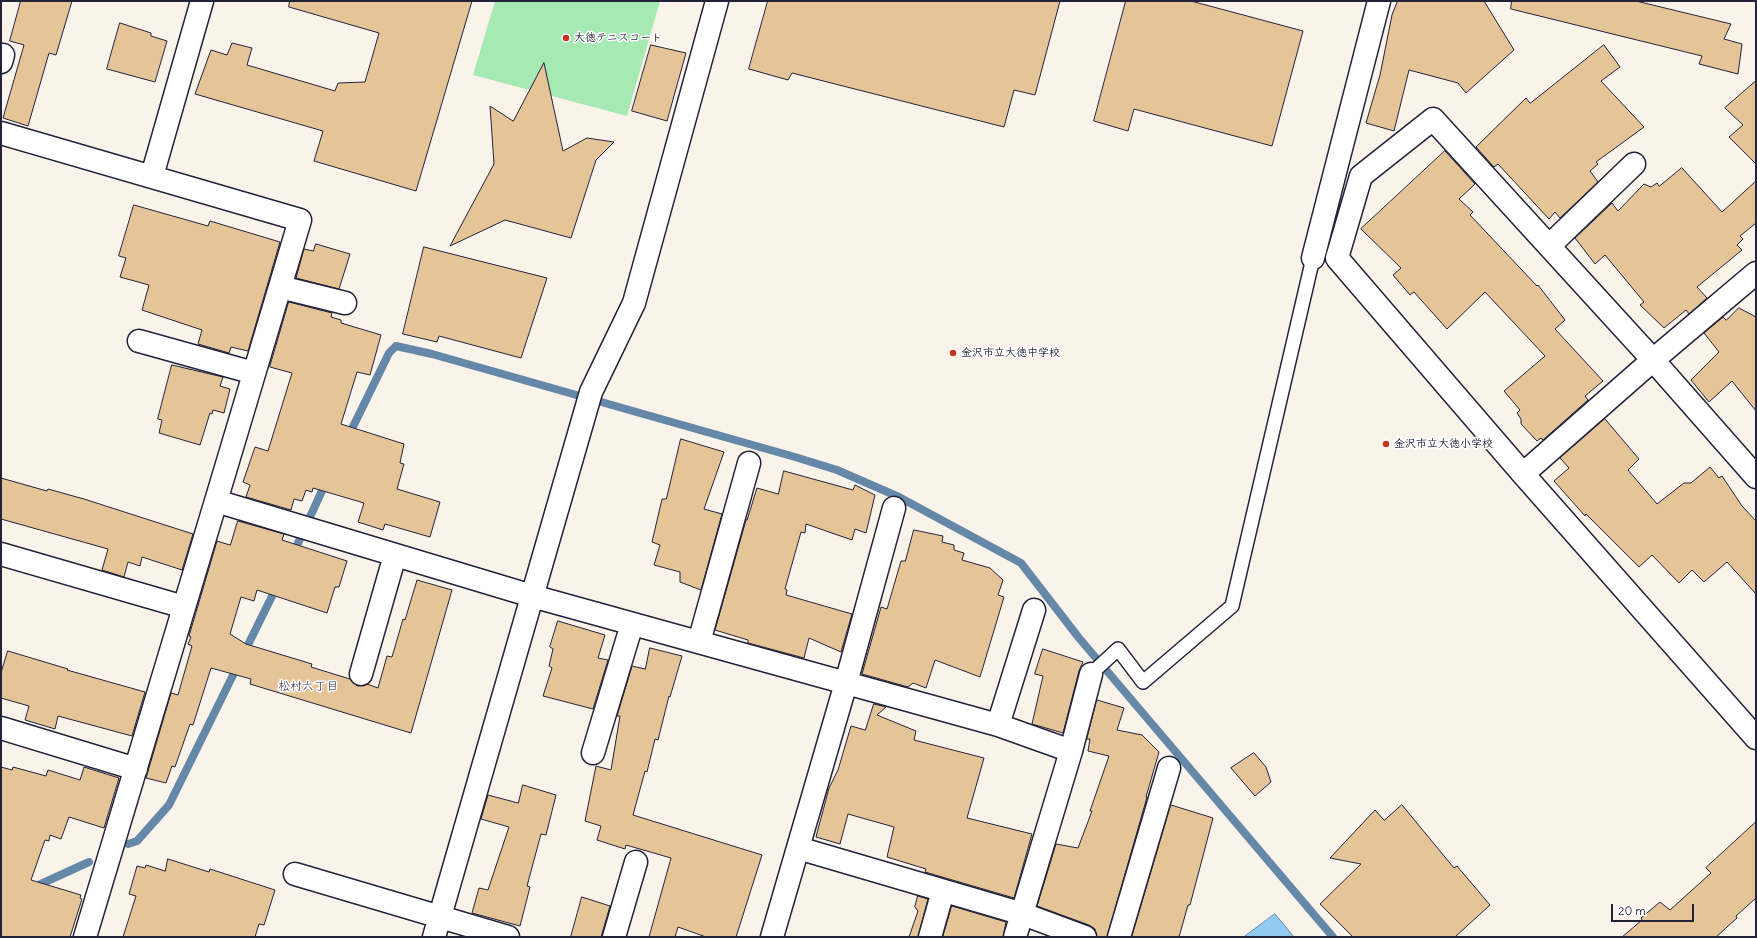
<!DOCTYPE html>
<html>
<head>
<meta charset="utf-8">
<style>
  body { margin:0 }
  #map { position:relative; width:1757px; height:938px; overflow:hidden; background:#faf3ea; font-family:Delius,sans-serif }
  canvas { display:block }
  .frame { position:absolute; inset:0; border:2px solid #22223b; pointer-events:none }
  .scale { position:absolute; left:1611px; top:904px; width:83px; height:18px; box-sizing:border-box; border:2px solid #22223b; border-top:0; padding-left:5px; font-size:12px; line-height:14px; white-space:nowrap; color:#22223b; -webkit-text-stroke:3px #fff; paint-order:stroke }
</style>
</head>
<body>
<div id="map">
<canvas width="1757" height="938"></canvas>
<div class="frame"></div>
<div class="scale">20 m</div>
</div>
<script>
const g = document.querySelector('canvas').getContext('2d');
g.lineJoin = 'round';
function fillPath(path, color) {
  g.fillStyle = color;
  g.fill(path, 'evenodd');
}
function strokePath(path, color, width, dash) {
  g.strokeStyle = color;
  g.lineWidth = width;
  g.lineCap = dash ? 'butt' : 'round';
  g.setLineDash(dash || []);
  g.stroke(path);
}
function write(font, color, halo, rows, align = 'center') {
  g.font = font + ' Delius,"Klee One",sans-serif';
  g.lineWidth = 3;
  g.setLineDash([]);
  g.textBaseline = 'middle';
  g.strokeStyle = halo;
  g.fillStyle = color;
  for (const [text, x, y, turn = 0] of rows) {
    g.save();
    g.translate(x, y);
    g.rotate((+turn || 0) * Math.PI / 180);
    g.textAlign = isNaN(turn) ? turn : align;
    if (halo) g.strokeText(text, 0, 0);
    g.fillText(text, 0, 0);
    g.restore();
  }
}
const green = new Path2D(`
  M 495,1 L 660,1 L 627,116 L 473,75 Z`);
const water = new Path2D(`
  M 1275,914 L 1294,937 L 1244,937 Z`);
const stream = new Path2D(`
  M 348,437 L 389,353 L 396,346 L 432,354 L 795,457 L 837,470 L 899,497 L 1021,563 L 1079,638 L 1333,937
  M 293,554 L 326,482
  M 244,653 L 277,586
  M 128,844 L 137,841 L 169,805 L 238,665
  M 32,888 L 89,862`);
const building = new Path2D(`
  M 21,1 L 72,1 L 56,55 L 49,53 L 28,126 L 3,118 L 24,45 L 10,41 Z
  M 290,1 L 472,1 L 416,191 L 314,161 L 323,131 L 195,94 L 211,50 L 227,55 L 232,43 L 252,48 L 247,65 L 335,91 L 338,83 L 365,82 L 379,33 L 289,7 Z
  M 768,1 L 1060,1 L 1035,95 L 1014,90 L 1004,127 L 792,73 L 788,80 L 749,69 Z
  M 1126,1 L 1191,1 L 1303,31 L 1272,146 L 1134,109 L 1128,131 L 1094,121 Z
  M 1398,1 L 1484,1 L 1514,50 L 1466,93 L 1458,83 L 1409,70 L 1394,131 L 1366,123 L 1380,75 L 1392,15 Z
  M 1512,1 L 1636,1 L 1731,24 L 1724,39 L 1742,44 L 1738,74 L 1699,64 L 1702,56 L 1511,9 Z
  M 120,23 L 151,33 L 151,36 L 167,41 L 155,82 L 107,69 Z
  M 651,45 L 686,53 L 667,121 L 632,111 Z
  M 1604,45 L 1620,67 L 1601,81 L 1644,127 L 1596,162 L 1598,164 L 1590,171 L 1598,182 L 1560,218 L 1555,212 L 1549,219 L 1498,164 L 1494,167 L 1476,147 L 1526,98 L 1530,103 Z
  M 544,63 L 563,151 L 587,138 L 614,142 L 596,160 L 571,238 L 505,220 L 450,246 L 494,164 L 490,106 L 513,121 Z
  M 1756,81 L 1756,164 L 1729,137 L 1743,125 L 1725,108 Z
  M 1445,151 L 1475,184 L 1459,199 L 1473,212 L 1470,215 L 1537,286 L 1538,285 L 1565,320 L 1555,329 L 1603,381 L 1585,396 L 1588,400 L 1543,440 L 1541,438 L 1537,441 L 1521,424 L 1521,419 L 1517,413 L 1520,410 L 1504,391 L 1545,356 L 1485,292 L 1447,329 L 1414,292 L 1410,295 L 1393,275 L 1401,268 L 1361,229 Z
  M 1682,168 L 1722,212 L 1756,181 L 1756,223 L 1740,236 L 1743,239 L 1737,245 L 1742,250 L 1697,287 L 1707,298 L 1689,314 L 1686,310 L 1664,328 L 1640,305 L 1644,302 L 1605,255 L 1595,264 L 1575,238 L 1612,203 L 1618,211 L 1644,184 L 1651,187 L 1657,183 L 1659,186 Z
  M 134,205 L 208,226 L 210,221 L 280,242 L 248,351 L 231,347 L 229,353 L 198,344 L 202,330 L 142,310 L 149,285 L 120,277 L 126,258 L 119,256 Z
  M 316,244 L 350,254 L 339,289 L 296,278 L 304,249 L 313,251 Z
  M 424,247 L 547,278 L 521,358 L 439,336 L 437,342 L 403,334 Z
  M 289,302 L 332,313 L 331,317 L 341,320 L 341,323 L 381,335 L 370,375 L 357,372 L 341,424 L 404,444 L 400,463 L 404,464 L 397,489 L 440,502 L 430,537 L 385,524 L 383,530 L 358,522 L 364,503 L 313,488 L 312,492 L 306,490 L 302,501 L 294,499 L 291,510 L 246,497 L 250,485 L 243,482 L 255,447 L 268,451 L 292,373 L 270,367 Z
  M 1739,308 L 1756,317 L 1756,411 L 1732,381 L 1709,402 L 1691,380 L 1719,352 L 1704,333 L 1723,317 L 1726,320 Z
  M 172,365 L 223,377 L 220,386 L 230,389 L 224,413 L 213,410 L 212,414 L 210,413 L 200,445 L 159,433 L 162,420 L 158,419 Z
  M 1605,419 L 1639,459 L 1628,470 L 1657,504 L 1684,483 L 1691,483 L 1710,467 L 1719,478 L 1722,476 L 1742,506 L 1756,521 L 1756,594 L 1727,562 L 1704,582 L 1692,570 L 1679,583 L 1652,555 L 1639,567 L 1586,514 L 1585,516 L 1554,481 L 1569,468 L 1560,458 Z
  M 681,439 L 724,452 L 704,509 L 722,514 L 701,590 L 680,582 L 680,572 L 654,565 L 660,545 L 652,542 L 662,499 L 666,499 Z
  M 784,471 L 853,490 L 855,485 L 875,495 L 866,533 L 855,529 L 852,540 L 806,524 L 805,533 L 801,532 L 785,589 L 787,590 L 786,595 L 852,614 L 841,652 L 809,638 L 804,658 L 748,643 L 748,640 L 715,630 L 746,520 L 747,520 L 757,488 L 778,494 Z
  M 1,478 L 47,491 L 48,489 L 84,499 L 193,534 L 182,570 L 142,557 L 140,566 L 128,562 L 124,577 L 102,570 L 108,549 L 1,519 Z
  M 238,521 L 284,534 L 282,540 L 347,561 L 339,587 L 335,587 L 327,613 L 257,590 L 254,601 L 241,597 L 230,634 L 246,644 L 312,664 L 311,667 L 350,679 L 357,686 L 367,684 L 378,688 L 387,656 L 392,657 L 403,619 L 405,620 L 417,580 L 452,590 L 411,733 L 250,684 L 251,679 L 211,668 L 193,725 L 190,724 L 175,767 L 172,766 L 166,783 L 146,778 L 171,693 L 178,695 L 192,646 L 188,644 L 191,637 L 189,636 L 217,541 L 230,545 Z
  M 914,530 L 943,536 L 942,542 L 954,545 L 954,550 L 964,553 L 962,560 L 990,568 L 1003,580 L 998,595 L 1004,597 L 980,677 L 935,660 L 926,688 L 913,683 L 908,687 L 862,674 L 881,607 L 887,609 L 901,561 L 905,561 Z
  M 558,621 L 605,635 L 598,658 L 608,660 L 593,709 L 543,696 L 552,668 L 549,666 L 553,649 L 550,647 Z
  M 650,648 L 682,656 L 670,697 L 669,696 L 658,740 L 655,739 L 647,772 L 645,771 L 633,815 L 762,855 L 736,937 L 706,937 L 678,927 L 675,937 L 649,937 L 671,858 L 626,845 L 625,849 L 597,840 L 601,826 L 585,821 L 596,766 L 611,770 L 620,716 L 617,716 L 632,666 L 645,669 Z
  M 1043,649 L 1083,662 L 1079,671 L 1063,733 L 1032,724 L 1043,676 L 1035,674 Z
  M 8,651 L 68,669 L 67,670 L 145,692 L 132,736 L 58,716 L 55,729 L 25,720 L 29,706 L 1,698 L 1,673 Z
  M 1097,700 L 1124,708 L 1117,730 L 1142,735 L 1159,752 L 1146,797 L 1147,797 L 1107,937 L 1097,937 L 1095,929 L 1089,925 L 1037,906 L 1056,844 L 1078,848 L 1092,811 L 1090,811 L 1109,756 L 1088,751 L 1090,739 L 1087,739 Z
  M 874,704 L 886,707 L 877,715 L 916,731 L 914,740 L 984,758 L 967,818 L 1032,834 L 1014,898 L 925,872 L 926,869 L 887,857 L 894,827 L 848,814 L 840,844 L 816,837 L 829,788 L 838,770 L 851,726 L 865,730 Z
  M 1254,753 L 1266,767 L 1271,782 L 1255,796 L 1231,768 Z
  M 1,767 L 12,770 L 13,767 L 46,776 L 48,770 L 80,780 L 84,767 L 119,778 L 104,828 L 69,817 L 61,839 L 50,835 L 49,841 L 45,840 L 31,880 L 81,895 L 80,898 L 82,899 L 70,937 L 1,937 Z
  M 523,785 L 556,795 L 546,835 L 541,834 L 527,886 L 530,887 L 520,926 L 472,913 L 479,888 L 488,890 L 509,827 L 481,819 L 488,795 L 518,803 Z
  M 1171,805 L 1213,818 L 1190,905 L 1188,905 L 1179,937 L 1132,937 Z
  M 1402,805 L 1454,868 L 1457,866 L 1490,905 L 1455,937 L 1353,937 L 1320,904 L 1361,864 L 1330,858 L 1375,810 L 1384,820 Z
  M 1756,822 L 1756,898 L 1736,916 L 1737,918 L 1716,937 L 1622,937 L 1642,920 L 1641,918 L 1660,902 L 1670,910 L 1711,873 L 1706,868 Z
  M 168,859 L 209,872 L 210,869 L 275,890 L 264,925 L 259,924 L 255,937 L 123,937 L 136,896 L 129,894 L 137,866 L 145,868 L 146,865 L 165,871 Z
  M 918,896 L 928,899 L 918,937 L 909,937 L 918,911 L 915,907 Z
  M 582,897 L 610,906 L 601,937 L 571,937 Z
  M 952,906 L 1006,922 L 1003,937 L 943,937 Z`);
const lane = new Path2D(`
  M 1091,674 L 1118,649 L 1143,682 L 1232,606 L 1313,258`);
const street = new Path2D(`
  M 1,55 L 3,55 L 1,62
  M 1,133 L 300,220 L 216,501 L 532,596 L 998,725 L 1071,751 L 1015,937
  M 152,176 L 202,1
  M 1549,246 L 1634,164
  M 1313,258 L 1379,1
  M 280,287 L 345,303
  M 139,341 L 254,373
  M 1523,474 L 1653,360 L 1756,273
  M 1756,477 L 1653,360 L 1433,119 L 1361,176 L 1337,258 L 1523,474 L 1756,738
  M 1,554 L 184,607
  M 699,642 L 749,463
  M 361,674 L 395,555
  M 998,725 L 1034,610
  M 1,728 L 136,769
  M 1071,751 L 1091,674
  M 593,753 L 632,624
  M 798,848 L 1023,914 L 1085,937
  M 295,874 L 508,937
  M 85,937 L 216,501
  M 434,937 L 591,392 L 634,303 L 717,1
  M 614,937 L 636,862
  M 772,937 L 846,683 L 894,508
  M 930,937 L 943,891
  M 1119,937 L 1169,768`);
const markers = [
  [566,38,4,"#c8321e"],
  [953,353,4,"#c8321e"],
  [1386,444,4,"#c8321e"]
];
const poiNames = [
  ["大徳テニスコート",574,38],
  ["金沢市立大徳中学校",961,353],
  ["金沢市立大徳小学校",1394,444]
];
const neighbourhoodNames = [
  ["松村六丁目",308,687]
];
fillPath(green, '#a6e9b3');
fillPath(water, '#91cbf1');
strokePath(water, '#6587a8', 1);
strokePath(stream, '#6587a8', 8);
fillPath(building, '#e5c597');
strokePath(building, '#22223b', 1);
strokePath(lane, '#22223b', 16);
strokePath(street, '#22223b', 25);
strokePath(lane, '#fff', 13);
strokePath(street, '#fff', 22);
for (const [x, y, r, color] of markers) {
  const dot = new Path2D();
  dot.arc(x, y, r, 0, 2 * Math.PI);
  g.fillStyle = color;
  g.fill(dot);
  strokePath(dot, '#fff', 1.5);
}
write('bold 11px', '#22223b', '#fff', poiNames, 'left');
write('12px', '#22223b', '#fff', neighbourhoodNames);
</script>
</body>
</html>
